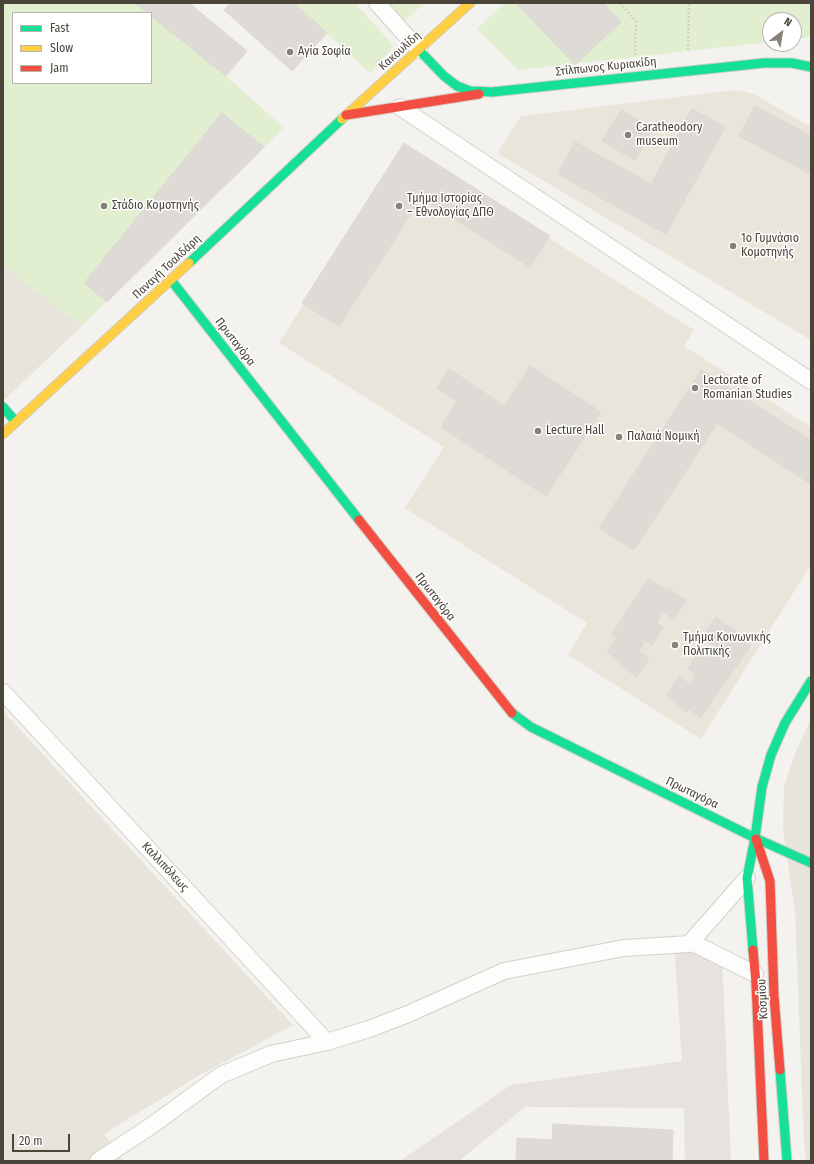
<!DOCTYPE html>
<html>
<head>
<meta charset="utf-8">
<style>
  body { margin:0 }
  #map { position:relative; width:814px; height:1164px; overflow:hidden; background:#f4f2ee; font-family:"Fira Sans Condensed",sans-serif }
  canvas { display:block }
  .frame { position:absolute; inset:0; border:4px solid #4b4439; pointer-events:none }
  .legend { position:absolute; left:12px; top:12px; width:140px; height:72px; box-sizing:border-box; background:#fff; border:1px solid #b7b4b0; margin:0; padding:5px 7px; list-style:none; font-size:12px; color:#4b4439 }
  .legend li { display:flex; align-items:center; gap:8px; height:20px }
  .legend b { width:20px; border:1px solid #b7b4b0 }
  .north { position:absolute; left:762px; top:12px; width:40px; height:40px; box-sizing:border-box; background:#fff; border:1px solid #b7b4b0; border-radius:50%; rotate:31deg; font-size:11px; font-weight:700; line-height:16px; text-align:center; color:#4b4439 }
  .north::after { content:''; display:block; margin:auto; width:14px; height:18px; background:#868178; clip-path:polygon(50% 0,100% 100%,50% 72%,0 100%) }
  .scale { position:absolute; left:12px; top:1134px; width:58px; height:18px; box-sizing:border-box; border:2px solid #4b4439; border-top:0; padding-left:5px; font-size:12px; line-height:14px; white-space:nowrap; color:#4b4439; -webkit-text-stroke:3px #fff; paint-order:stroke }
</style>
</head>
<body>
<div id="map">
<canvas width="814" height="1164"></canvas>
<div class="frame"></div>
<ul class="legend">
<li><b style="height:5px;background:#16e098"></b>Fast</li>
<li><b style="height:5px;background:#ffcf43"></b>Slow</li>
<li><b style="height:5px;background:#f24e42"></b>Jam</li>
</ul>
<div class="north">N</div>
<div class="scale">20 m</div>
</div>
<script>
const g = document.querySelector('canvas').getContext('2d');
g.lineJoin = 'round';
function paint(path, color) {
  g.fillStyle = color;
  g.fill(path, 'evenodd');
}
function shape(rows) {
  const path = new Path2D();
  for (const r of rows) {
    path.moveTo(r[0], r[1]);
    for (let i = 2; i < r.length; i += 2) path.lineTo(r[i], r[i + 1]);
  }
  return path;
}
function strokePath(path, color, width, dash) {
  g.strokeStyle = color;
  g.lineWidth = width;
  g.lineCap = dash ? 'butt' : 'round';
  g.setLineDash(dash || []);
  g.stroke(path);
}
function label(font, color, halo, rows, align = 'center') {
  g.font = font + ' "Fira Sans Condensed",sans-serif';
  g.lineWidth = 3;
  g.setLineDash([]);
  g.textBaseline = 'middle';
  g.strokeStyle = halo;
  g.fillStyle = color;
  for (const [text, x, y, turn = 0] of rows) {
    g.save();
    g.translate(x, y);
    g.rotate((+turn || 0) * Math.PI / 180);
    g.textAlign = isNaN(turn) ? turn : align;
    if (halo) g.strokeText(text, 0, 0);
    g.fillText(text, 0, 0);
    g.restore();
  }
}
paint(shape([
  [3,265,82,326,3,401],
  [3,711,293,1025,198,1076,104,1134,123,1161,3,1161],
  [811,718,811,1161,806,1161,804,1141,795,912,783,829,784,787,794,756]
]), '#e7e4dc');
paint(shape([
  [736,90,754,94,811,127,811,340,497,153,521,116],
  [403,146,694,330,684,346,811,427,811,565,701,739,568,655,587,623,405,508,444,447,279,343]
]), '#eae5da');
paint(shape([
  [3,3,189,3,247,51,226,76,284,128,82,326,3,265],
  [13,13,151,13,151,83,13,83],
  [293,3,355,3,394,46,370,73],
  [387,3,424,3,404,22],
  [504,3,811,3,811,37,794,39,794,20,770,20,770,42,518,70,477,29]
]), '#e1eecf');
paint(shape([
  [674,945,722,957,731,1161,685,1161,684,1108,525,1107,459,1161,400,1161,511,1085,682,1061]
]), '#e6e3df');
const building = shape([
  [135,3,189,3,247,51,226,76,151,16,151,13,148,13,135,3],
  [231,3,294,3,327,33,292,71,224,10,231,3],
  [516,3,603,3,621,22,575,65,516,3],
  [755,106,811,136,811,174,739,136,755,106],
  [692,109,725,127,666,234,558,174,575,142,651,184,692,109],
  [621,110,653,129,635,160,602,141,621,110],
  [222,113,264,147,107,302,84,283,222,113],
  [404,143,550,236,530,267,421,198,339,326,302,303,404,143],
  [530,366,601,412,546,496,476,450,530,366],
  [449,369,504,406,476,450,441,427,457,402,437,388,449,369],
  [701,370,811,440,811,484,717,423,634,550,599,528,701,370],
  [648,579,666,590,667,588,686,600,674,619,663,612,657,622,663,627,652,645,645,640,639,651,649,658,637,677,620,665,622,662,607,652,617,638,612,634,648,579],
  [716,617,738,633,736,636,751,645,701,717,689,709,687,712,667,695,679,676,690,685,696,674,688,668,700,650,709,656,715,647,702,637,716,617],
  [553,1124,673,1130,672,1161,516,1161,517,1138,552,1140,553,1124]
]);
paint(building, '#dedbd6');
strokePath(building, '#dcd9d4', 1);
const street = shape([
  [377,3,419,50],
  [400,107,811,381],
  [3,692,327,1042],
  [691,942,755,974],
  [98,1161,151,1126,221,1075,271,1054,327,1042,369,1029,408,1014,504,971,624,948,689,944,747,878]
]);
const fast = shape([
  [419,50,444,76,457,86,470,91,492,92,764,63,792,63,811,67],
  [189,263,342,119],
  [171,280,359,520],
  [3,407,16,422],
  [512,713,531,727,755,838,811,863],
  [753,950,747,878,755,838,762,787,771,755,785,723,811,681],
  [780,1070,787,1161]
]);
const slow = shape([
  [342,119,470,3],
  [3,434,189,263]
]);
const jam = shape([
  [346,115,479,94],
  [359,520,512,713],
  [756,839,770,881,774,996,780,1070],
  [753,950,756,984,764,1161]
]);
strokePath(street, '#d2d0cb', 18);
strokePath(fast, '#d3cfc5', 11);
strokePath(slow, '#d3cfc5', 11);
strokePath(jam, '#d3cfc5', 11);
strokePath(shape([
  [620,3,636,21,635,56],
  [688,50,689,3]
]), '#d3d2cc', 2.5, [2, 2]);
strokePath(street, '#fdfdfc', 16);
strokePath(fast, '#16e098', 9);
strokePath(slow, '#ffcf43', 9);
strokePath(jam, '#f24e42', 9);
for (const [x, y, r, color] of [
  [290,52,4,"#868178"],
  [628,135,4,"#868178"],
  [104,206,4,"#868178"],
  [399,206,4,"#868178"],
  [733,246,4,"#868178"],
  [695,388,4,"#868178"],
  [538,431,4,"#868178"],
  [619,437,4,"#868178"],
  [675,645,4,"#868178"]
]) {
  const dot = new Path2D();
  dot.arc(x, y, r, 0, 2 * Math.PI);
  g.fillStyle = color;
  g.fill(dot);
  strokePath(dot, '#fff', 1.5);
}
label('12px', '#4b4439', '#fff', [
  ["Κακουλίδη",400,51,-42],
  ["Στίλπωνος Κυριακίδη",606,67,-6],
  ["Παναγή Τσαλδάρη",167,267,-43],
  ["Πρωταγόρα",235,342,52],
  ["Πρωταγόρα",435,597,52],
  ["Πρωταγόρα",692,793,26],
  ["Καλλιπόλεως",165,867,47],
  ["Κοσμίου",763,999,-93]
]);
label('12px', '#4b4439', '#fff', [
  ["Αγία Σοφία",298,52],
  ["Caratheodory",636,128],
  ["museum",636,142],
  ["Τμήμα Ιστορίας",407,199],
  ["– Εθνολογίας ΔΠΘ",407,213],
  ["Στάδιο Κομοτηνής",112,206],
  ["1ο Γυμνάσιο",741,239],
  ["Κομοτηνής",741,253],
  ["Lectorate of",703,381],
  ["Romanian Studies",703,395],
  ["Lecture Hall",546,431],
  ["Παλαιά Νομική",627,437],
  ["Τμήμα Κοινωνικής",683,638],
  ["Πολιτικής",683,652]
], 'left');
</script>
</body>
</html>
